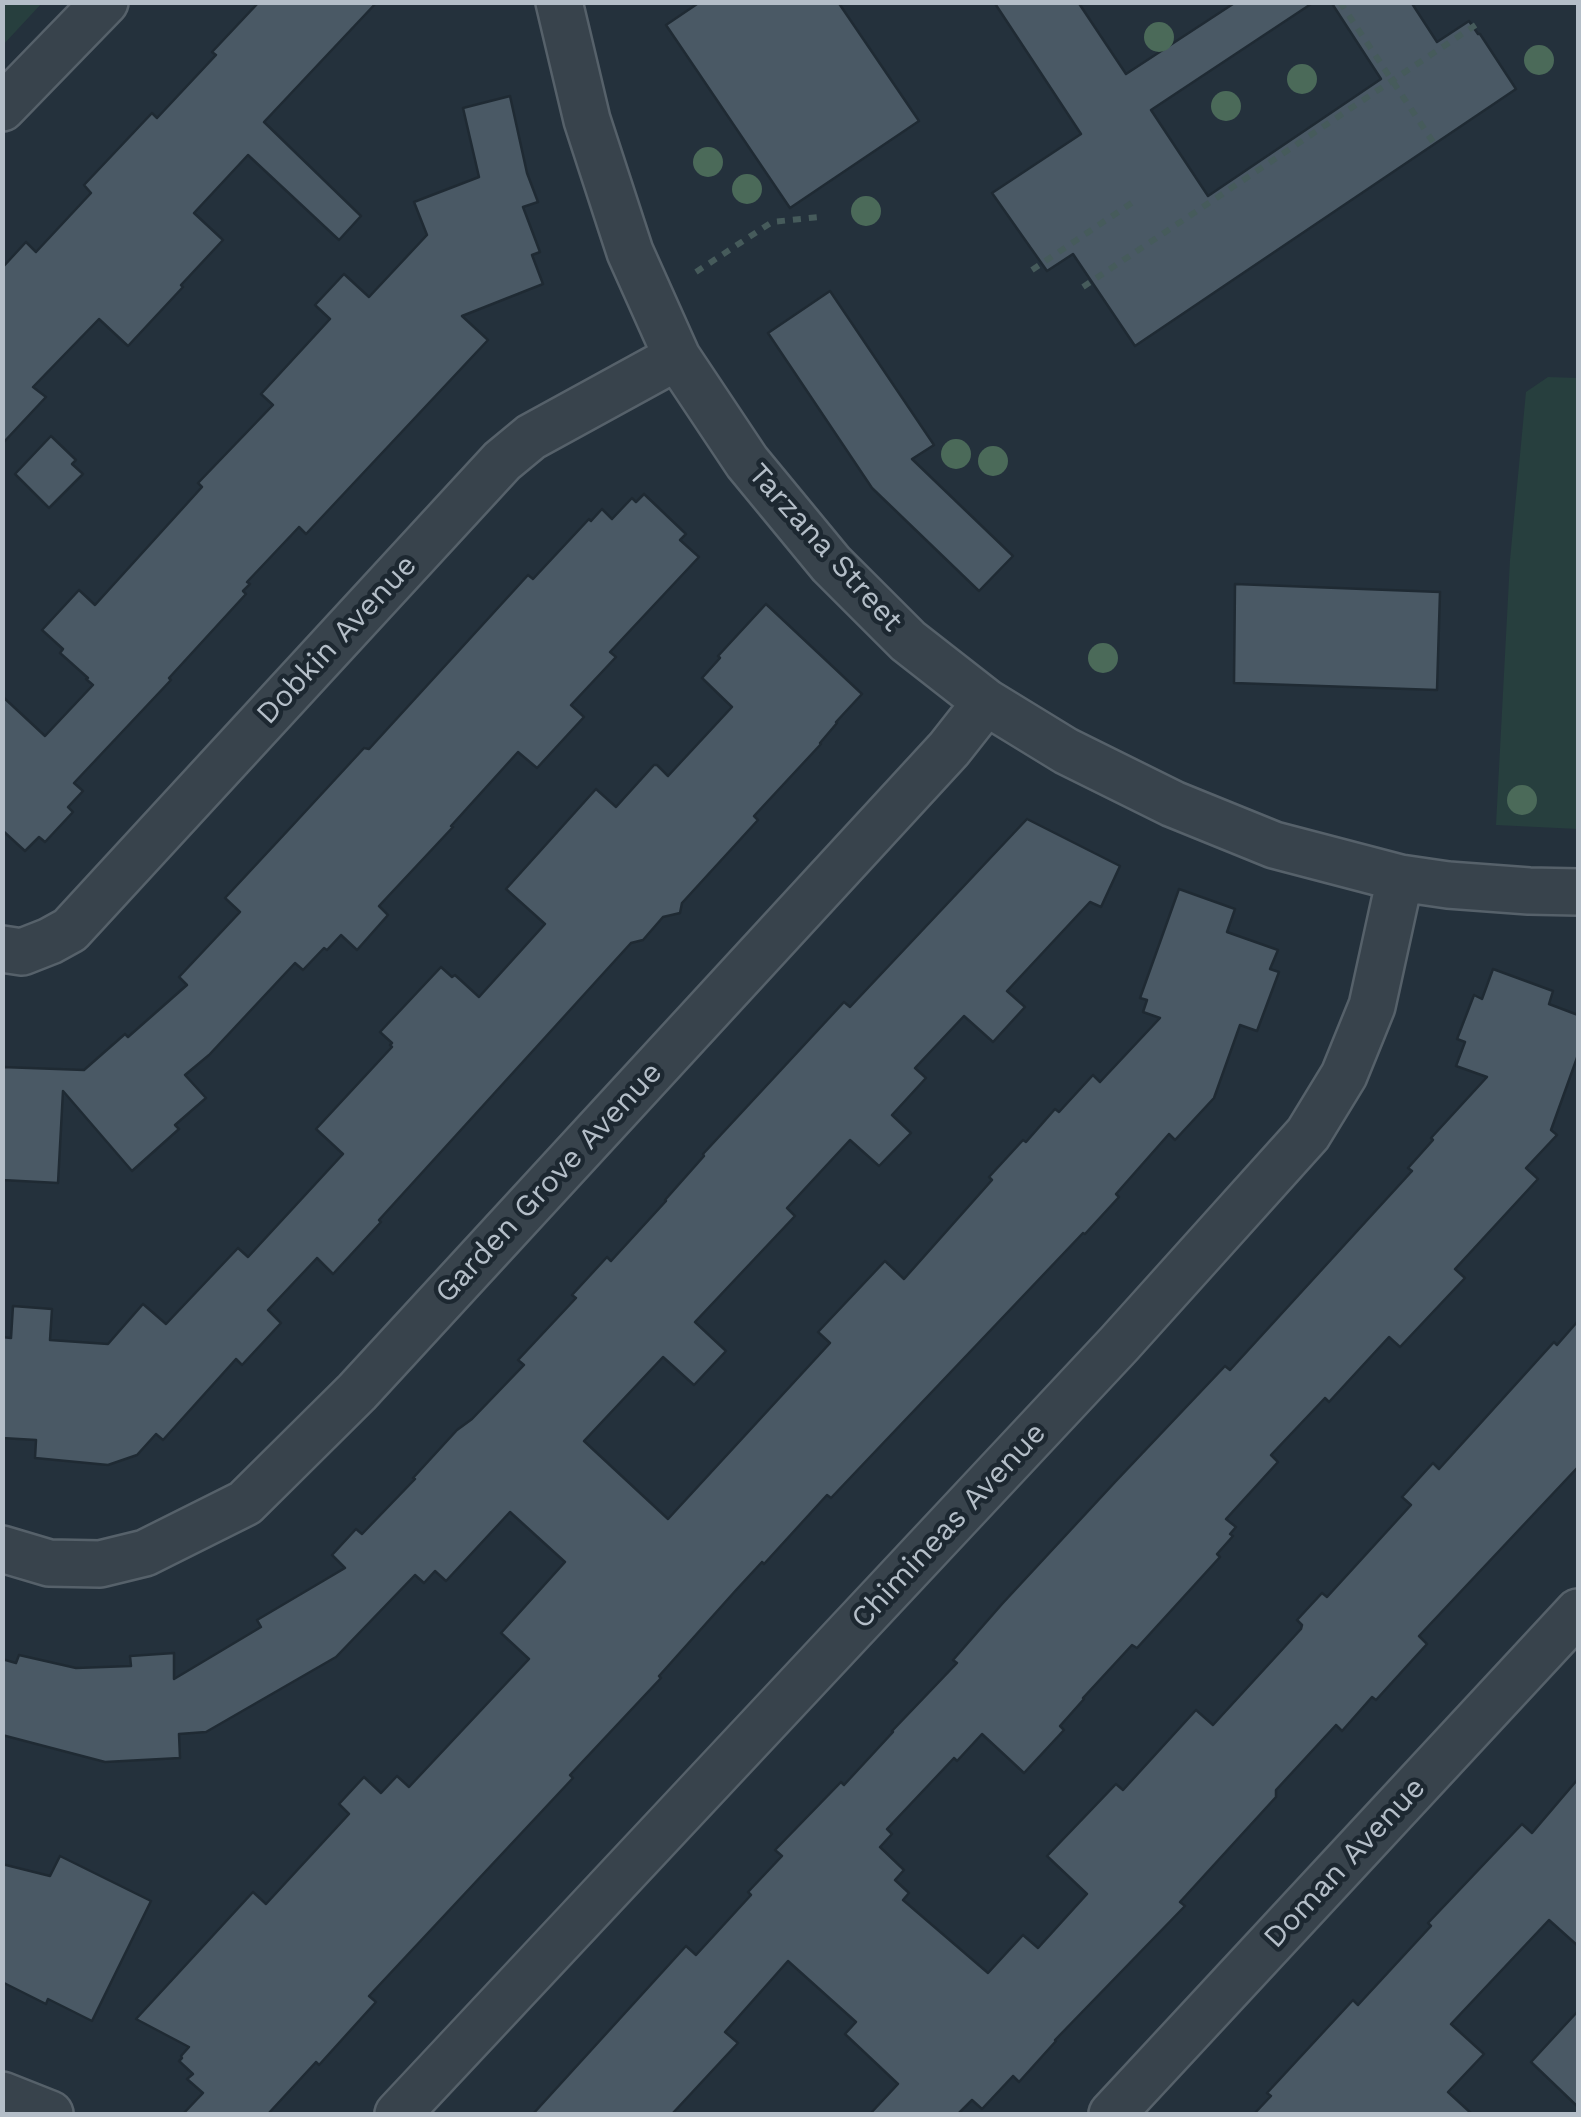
<!DOCTYPE html>
<html>
<head>
<meta charset="utf-8">
<style>
  body { margin:0 }
  #map { position:relative; width:1581px; height:2117px; overflow:hidden; background:#24313c; font-family:"Work Sans",sans-serif }
  canvas { display:block }
  .frame { position:absolute; inset:0; border:5px solid #b4bec8; pointer-events:none }
</style>
</head>
<body>
<div id="map">
<canvas width="1581" height="2117"></canvas>
<div class="frame"></div>
</div>
<script>
const g = document.querySelector('canvas').getContext('2d');
g.lineJoin = 'round';
function paint(path, color) {
  g.fillStyle = color;
  g.fill(path, 'evenodd');
}
function shape(rows) {
  const path = new Path2D();
  for (const r of rows) {
    path.moveTo(r[0], r[1]);
    for (let i = 2; i < r.length; i += 2) path.lineTo(r[i], r[i + 1]);
  }
  return path;
}
function strokePath(path, color, width, dash) {
  g.strokeStyle = color;
  g.lineWidth = width;
  g.lineCap = dash ? 'butt' : 'round';
  g.setLineDash(dash || []);
  g.stroke(path);
}
function label(font, color, halo, rows, align = 'center') {
  g.font = font + ' "Work Sans",sans-serif';
  g.lineWidth = 9;
  g.setLineDash([]);
  g.textBaseline = 'middle';
  g.strokeStyle = halo;
  g.fillStyle = color;
  for (const [text, x, y, turn = 0] of rows) {
    g.save();
    g.translate(x, y);
    g.rotate((+turn || 0) * Math.PI / 180);
    g.textAlign = isNaN(turn) ? turn : align;
    if (halo) g.strokeText(text, 0, 0);
    g.fillText(text, 0, 0);
    g.restore();
  }
}
paint(shape([
  [3,2,42,3,3,45,2,3],
  [1548,377,1578,378,1578,829,1496,825,1510,560,1526,392]
]), '#273f3e');
const building = shape([
  [259,2,377,2,264,122,361,216,339,240,248,155,194,213,223,240,181,285,183,287,128,346,99,319,33,387,46,397,2,444,2,268,26,242,36,252,91,193,84,185,152,113,157,118,216,55,212,52,259,2],
  [700,2,838,2,919,121,790,208,666,25,700,2],
  [994,2,1078,2,1126,74,1236,2,1314,2,1151,110,1208,196,1381,79,1331,2,1411,2,1437,42,1469,21,1478,34,1480,34,1516,89,1135,346,1073,254,1047,271,992,193,1081,134,994,2],
  [510,96,527,173,538,202,523,207,540,252,532,255,543,284,462,316,488,340,306,534,299,527,247,582,250,584,243,591,246,594,169,678,171,680,74,783,83,791,68,807,73,812,45,842,39,837,25,851,2,830,2,696,45,736,93,685,86,679,88,678,60,653,63,649,42,630,79,590,95,605,202,487,198,483,273,405,261,394,330,319,315,305,344,274,369,297,427,235,414,202,479,177,463,108,510,96],
  [830,291,934,445,912,459,1013,556,979,591,872,488,768,333,830,291],
  [51,436,76,460,72,464,83,474,49,508,15,474,51,436],
  [644,494,686,534,680,540,699,557,610,652,616,657,571,705,584,717,537,768,518,752,451,826,453,827,379,906,388,915,357,950,341,935,327,950,324,948,303,970,295,963,209,1055,185,1075,206,1098,175,1125,179,1129,132,1171,63,1091,58,1183,2,1180,2,1067,84,1070,125,1034,128,1037,187,985,179,977,240,912,225,898,292,826,364,748,369,749,528,575,533,579,589,519,591,521,602,509,612,519,632,498,636,502,644,494],
  [1235,584,1440,592,1437,690,1234,683,1235,584],
  [766,604,862,694,836,722,837,723,820,743,821,744,754,816,758,820,682,903,680,913,663,917,643,940,631,943,379,1220,381,1222,333,1274,317,1258,268,1310,281,1323,242,1365,236,1359,163,1440,156,1434,137,1455,108,1465,35,1458,36,1440,2,1438,2,1337,11,1338,13,1306,52,1309,50,1340,108,1344,143,1304,166,1324,238,1248,248,1257,343,1154,316,1129,392,1047,390,1045,392,1043,380,1032,441,967,452,977,455,975,479,997,545,924,506,889,596,789,616,807,654,765,657,765,668,776,732,707,702,678,720,658,718,656,766,604],
  [1027,819,1120,866,1101,907,1090,902,1007,991,1025,1007,993,1042,964,1016,915,1068,926,1078,892,1115,911,1133,879,1166,850,1140,787,1208,795,1216,695,1322,726,1351,694,1385,663,1357,584,1441,668,1519,830,1343,818,1332,885,1261,904,1279,992,1180,989,1177,1023,1140,1026,1142,1055,1109,1059,1112,1093,1075,1100,1082,1160,1018,1143,1012,1147,1000,1140,998,1179,889,1235,909,1227,932,1278,950,1270,969,1279,972,1257,1031,1240,1025,1214,1098,1175,1140,1169,1134,1116,1194,1119,1197,1085,1234,1083,1233,831,1498,827,1495,764,1564,762,1562,737,1589,659,1676,661,1678,570,1775,573,1778,369,1996,376,2002,319,2065,316,2062,268,2114,183,2114,203,2093,187,2079,193,2074,179,2061,182,2058,181,2056,189,2047,136,2019,253,1892,266,1904,349,1814,339,1804,364,1777,381,1793,397,1776,409,1787,529,1659,501,1633,565,1562,510,1512,446,1581,435,1571,424,1583,415,1575,336,1657,206,1732,179,1734,180,1758,105,1762,2,1735,2,1659,16,1663,19,1655,76,1668,131,1666,130,1656,174,1653,174,1679,261,1627,257,1620,345,1568,332,1555,356,1529,362,1534,415,1479,413,1478,457,1430,472,1419,524,1365,518,1360,576,1298,572,1295,607,1257,611,1261,666,1201,665,1200,704,1156,703,1154,844,1002,850,1007,1027,819],
  [1493,969,1553,991,1549,1004,1578,1015,1578,1055,1551,1130,1557,1135,1526,1168,1538,1179,1455,1269,1465,1278,1400,1347,1389,1337,1329,1402,1325,1398,1271,1455,1278,1462,1226,1519,1236,1527,1230,1534,1233,1536,1217,1554,1220,1557,1137,1648,1132,1645,1083,1698,1084,1699,1060,1726,1064,1730,1024,1773,982,1734,957,1761,954,1758,887,1829,892,1834,880,1847,904,1870,895,1880,909,1893,903,1900,988,1973,1023,1935,1038,1948,1087,1894,1047,1856,1116,1784,1123,1790,1196,1710,1213,1725,1301,1629,1302,1625,1297,1620,1322,1593,1327,1597,1411,1505,1402,1497,1433,1463,1439,1469,1554,1342,1557,1345,1578,1321,1578,1467,1419,1636,1427,1644,1376,1700,1372,1697,1342,1731,1336,1725,1276,1790,1276,1797,1180,1902,1185,1906,1055,2040,1056,2041,1019,2082,1013,2076,982,2109,972,2100,958,2114,870,2114,898,2084,845,2034,856,2022,788,1961,725,2032,738,2043,672,2114,533,2114,686,1946,696,1955,751,1895,748,1892,782,1856,775,1850,841,1782,844,1785,893,1732,892,1731,957,1663,953,1660,1002,1604,1116,1481,1225,1366,1230,1370,1412,1171,1408,1168,1433,1140,1431,1138,1487,1077,1456,1066,1465,1042,1457,1039,1474,995,1482,999,1493,969],
  [1578,1779,1578,1946,1549,1920,1451,2024,1484,2054,1448,2092,1472,2114,1254,2114,1271,2096,1267,2093,1353,2000,1358,2005,1431,1926,1428,1923,1522,1824,1532,1833,1578,1779],
  [60,1856,151,1901,92,2021,48,1999,46,2004,2,1982,2,1864,50,1876,60,1856],
  [1578,2011,1578,2107,1531,2062,1578,2011]
]);
paint(building, '#4a5965');
strokePath(building, '#1f2a33', 2.5);
const minor = shape([
  [559,2,587,120,630,252,677,357,747,462,831,564,908,641,986,702,1066,751,1173,804,1274,845,1400,878,1448,885,1529,891,1578,892],
  [2,108,105,2],
  [2,949,22,952,50,941,70,930,502,461,531,437,677,357],
  [2,1549,49,1563,100,1564,145,1553,245,1503,357,1392,949,749,986,702],
  [2,2095,50,2114],
  [398,2114,1119,1344,1308,1134,1344,1075,1372,1006,1400,878],
  [1112,2114,1578,1612]
]);
strokePath(minor, '#56616a', 50);
strokePath(shape([
  [1340,2,1437,148],
  [1005,3,1005,2],
  [1032,270,1136,200],
  [696,272,772,222,819,217],
  [1083,287,1480,22]
]), '#465b5b', 6, [8, 8]);
strokePath(minor, '#38434c', 45);
g.fillStyle = '#4b6a59';
for (const [x, y] of [
  [1159,37],
  [1539,60],
  [1302,79],
  [1226,106],
  [708,162],
  [747,189],
  [866,211],
  [956,454],
  [993,461],
  [1103,658],
  [1522,800]
]) {
  g.beginPath();
  g.arc(x, y, 15, 0, 2 * Math.PI);
  g.fill();
}
label('30px', '#b4bec8', '#1d2831', [
  ["Tarzana Street",825,548,48],
  ["Dobkin Avenue",337,640,-47],
  ["Garden Grove Avenue",549,1183,-47],
  ["Chimineas Avenue",949,1526,-47],
  ["Doman Avenue",1345,1863,-47]
]);
</script>
</body>
</html>
